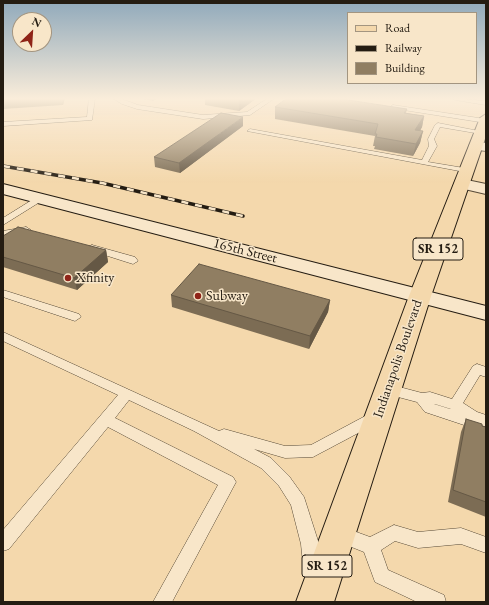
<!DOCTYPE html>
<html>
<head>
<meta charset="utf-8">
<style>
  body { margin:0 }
  #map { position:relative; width:489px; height:605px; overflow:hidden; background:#f4d8ac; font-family:"EB Garamond",serif }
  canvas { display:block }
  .frame { position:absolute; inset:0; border:4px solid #241c12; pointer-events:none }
  .legend { position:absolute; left:347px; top:12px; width:130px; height:72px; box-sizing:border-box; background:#f8e6c9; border:1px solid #a39580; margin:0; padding:5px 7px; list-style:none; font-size:12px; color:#241c12 }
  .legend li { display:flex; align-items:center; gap:8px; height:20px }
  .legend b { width:20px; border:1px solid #a39580 }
  .north { position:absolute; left:12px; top:12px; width:40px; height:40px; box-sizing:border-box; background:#f8e6c9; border:1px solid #a39580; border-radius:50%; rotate:25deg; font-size:11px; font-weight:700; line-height:16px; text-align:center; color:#241c12 }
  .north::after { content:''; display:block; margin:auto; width:14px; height:18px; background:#8f2418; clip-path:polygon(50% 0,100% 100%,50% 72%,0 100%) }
</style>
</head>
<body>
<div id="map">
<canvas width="489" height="605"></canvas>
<div class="frame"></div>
<ul class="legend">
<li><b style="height:5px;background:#f4d8ac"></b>Road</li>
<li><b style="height:5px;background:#241c12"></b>Railway</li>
<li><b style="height:11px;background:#907e62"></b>Building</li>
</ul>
<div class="north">N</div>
</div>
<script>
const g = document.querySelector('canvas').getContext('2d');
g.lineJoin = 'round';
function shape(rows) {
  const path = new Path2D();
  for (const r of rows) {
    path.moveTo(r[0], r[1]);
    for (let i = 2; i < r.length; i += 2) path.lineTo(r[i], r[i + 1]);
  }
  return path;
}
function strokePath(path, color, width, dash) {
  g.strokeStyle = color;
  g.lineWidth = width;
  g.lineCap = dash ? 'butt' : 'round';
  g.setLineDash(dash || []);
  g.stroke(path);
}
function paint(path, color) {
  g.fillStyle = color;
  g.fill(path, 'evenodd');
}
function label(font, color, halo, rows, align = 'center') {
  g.font = font + ' "EB Garamond",serif';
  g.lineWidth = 3;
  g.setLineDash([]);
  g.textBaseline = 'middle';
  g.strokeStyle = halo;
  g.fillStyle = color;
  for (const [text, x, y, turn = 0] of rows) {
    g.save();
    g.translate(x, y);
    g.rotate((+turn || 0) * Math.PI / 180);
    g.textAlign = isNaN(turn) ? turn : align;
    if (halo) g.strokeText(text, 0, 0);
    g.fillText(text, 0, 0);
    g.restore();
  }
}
const lane = shape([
  [89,98,95,98,92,120,3,126,3,122,87,117,89,98],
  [112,98,119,98,138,105,203,115,247,112,268,98,275,98,250,115,203,119,137,109,122,104,112,98],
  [452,98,486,101,486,105,455,100,452,98],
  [393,105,485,119,486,123,391,108,391,106,393,105],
  [438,123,484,132,481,134,440,127,434,139,437,146,428,162,470,169,470,173,247,131,250,129,422,160,429,146,428,139,435,125,438,123],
  [40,195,43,196,43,200,3,225,3,218,40,195],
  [26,227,31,230,29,232,3,237,3,231,26,227],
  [92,245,135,257,138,261,133,264,89,250,87,248,89,246,92,245],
  [3,290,79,314,81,317,75,321,3,297,3,290],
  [3,332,219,431,224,429,285,446,311,445,369,414,374,412,379,414,381,418,379,422,313,457,285,458,254,449,271,458,289,476,304,497,319,544,322,574,319,580,313,583,307,580,304,574,301,544,291,505,279,486,261,468,194,431,129,400,115,418,233,477,236,482,172,602,153,602,218,485,108,427,9,549,3,551,3,530,118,395,3,341,3,332],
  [477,364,486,367,486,377,480,375,463,403,477,412,486,415,486,427,472,422,464,425,425,412,417,402,383,393,381,389,383,385,388,384,422,393,430,392,452,399,473,366,477,364],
  [434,404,450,409,451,409,435,404,434,404],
  [394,525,418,532,461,528,486,537,486,553,461,544,418,548,395,541,381,550,388,570,444,595,446,602,417,602,375,582,364,552,334,540,332,534,334,528,340,526,370,537,394,525]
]);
const street = shape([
  [476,142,486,143,486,151,471,149,469,146,471,143,476,142],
  [462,179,486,184,486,194,456,187,454,184,456,181,462,179]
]);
const secondary = shape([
  [3,184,486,306,486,320,3,194,3,184]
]);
const primary = shape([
  [486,114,486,136,431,296,334,602,296,602,409,296,480,118,486,114]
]);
strokePath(lane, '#584b38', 1);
strokePath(street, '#584b38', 2);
strokePath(secondary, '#241c12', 2);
strokePath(primary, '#241c12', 2);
paint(lane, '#f8e6c9');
paint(street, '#f8e6c9');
paint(secondary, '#f8e6c9');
paint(primary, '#f4d8ac');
const rail = shape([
  [3,166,102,183,243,216]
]);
strokePath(rail, '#241c12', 3.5);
strokePath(rail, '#f8e6c9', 2.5, [7]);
paint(shape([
  [3,98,65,98,63,105,3,109],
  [138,98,157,98,153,101],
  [205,98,257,98,239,111,205,105],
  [275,107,407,109,406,113,424,116,422,127,420,131,423,131,420,143,413,156,374,149,375,146,373,146,375,136,275,119],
  [243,126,180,173,155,167,154,157],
  [3,236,106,250,108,262,77,290,3,267],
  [171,295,330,300,328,312,309,349,172,307],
  [466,419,486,427,486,517,448,502,461,432]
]), '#7c6c54');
paint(shape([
  [62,98,65,98,63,105],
  [152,98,157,98,153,101],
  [242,98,257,98,239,111,239,100],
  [424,116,422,127,413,142,415,130],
  [243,117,243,126,180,173,179,163],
  [423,131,420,143,413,156,416,144],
  [106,250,108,262,77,290,74,278],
  [330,300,328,312,309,349,310,336]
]), '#655845');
const building = shape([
  [226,98,242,98,239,100,226,98],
  [287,98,335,98,407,109,404,113,424,116,415,130,423,131,416,144,376,137,377,134,375,134,378,124,275,107,287,98],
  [221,113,243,117,179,163,154,157,221,113],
  [18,227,106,250,74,278,3,257,3,236,18,227],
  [199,264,330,300,310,336,171,295,199,264],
  [466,419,482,424,482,426,486,427,486,502,453,490,466,419]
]);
paint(building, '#907e62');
strokePath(building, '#655845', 1);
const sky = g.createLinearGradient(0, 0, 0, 183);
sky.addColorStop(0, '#90a9bb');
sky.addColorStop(0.54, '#faedda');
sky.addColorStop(1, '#faedda00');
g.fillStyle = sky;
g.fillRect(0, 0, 489, 183);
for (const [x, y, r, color] of [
  [68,278,4,"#8f2418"],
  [198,296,4,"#8f2418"]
]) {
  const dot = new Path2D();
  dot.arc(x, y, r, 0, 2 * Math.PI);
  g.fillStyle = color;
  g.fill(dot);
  strokePath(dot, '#f8e6c9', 1.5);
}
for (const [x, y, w] of [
  [438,249,50],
  [327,566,50]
]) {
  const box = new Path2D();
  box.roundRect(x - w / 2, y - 11, w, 22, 3);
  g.fillStyle = '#f8e6c9';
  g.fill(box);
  strokePath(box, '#241c12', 1);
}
label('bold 13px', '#241c12', null, [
  ["SR 152",438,249],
  ["SR 152",327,566]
]);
label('14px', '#241c12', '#f8e6c9', [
  ["165th Street",245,251,14],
  ["Indianapolis Boulevard",398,359,-71]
]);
label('14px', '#241c12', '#f8e6c9', [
  ["Xfinity",76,278],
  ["Subway",206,296]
], 'left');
</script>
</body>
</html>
